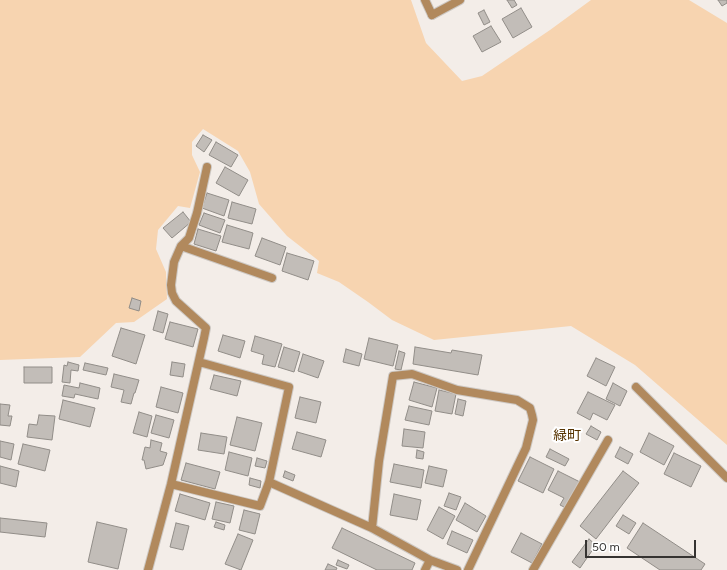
<!DOCTYPE html>
<html>
<head>
<meta charset="utf-8">
<style>
  body { margin:0 }
  #map { position:relative; width:727px; height:570px; overflow:hidden; background:#f3ede8; font-family:Figtree,sans-serif }
  canvas { display:block }
  .scale { position:absolute; left:585px; top:540px; width:111px; height:18px; box-sizing:border-box; border:2px solid #353331; border-top:0; padding-left:5px; font-size:12px; line-height:14px; white-space:nowrap; color:#353331; -webkit-text-stroke:3px #fff; paint-order:stroke }
</style>
</head>
<body>
<div id="map">
<canvas width="727" height="570"></canvas>
<div class="scale">50 m</div>
</div>
<script>
const g = document.querySelector('canvas').getContext('2d');
g.lineJoin = 'round';
function paint(path, color) {
  g.fillStyle = color;
  g.fill(path, 'evenodd');
}
function shape(rows) {
  const path = new Path2D();
  for (const r of rows) {
    path.moveTo(r[0], r[1]);
    for (let i = 2; i < r.length; i += 2) path.lineTo(r[i], r[i + 1]);
  }
  return path;
}
function strokePath(path, color, width, dash) {
  g.strokeStyle = color;
  g.lineWidth = width;
  g.lineCap = dash ? 'butt' : 'round';
  g.setLineDash(dash || []);
  g.stroke(path);
}
function label(font, color, halo, rows, align = 'center') {
  g.font = font + ' Figtree,"Noto Sans JP",sans-serif';
  g.lineWidth = 4;
  g.setLineDash([]);
  g.textBaseline = 'middle';
  g.strokeStyle = halo;
  g.fillStyle = color;
  for (const [text, x, y, turn = 0] of rows) {
    g.save();
    g.translate(x, y);
    g.rotate((+turn || 0) * Math.PI / 180);
    g.textAlign = isNaN(turn) ? turn : align;
    if (halo) g.strokeText(text, 0, 0);
    g.fillText(text, 0, 0);
    g.restore();
  }
}
paint(shape([
  [0,0,411,0,426,43,462,81,482,76,550,30,591,0,689,0,727,23,727,445,635,365,571,326,434,340,392,320,368,302,339,282,317,273,319,261,287,236,259,204,250,172,238,151,203,129,192,142,192,155,200,172,190,208,178,206,158,230,156,249,166,272,167,299,134,322,116,323,80,357,0,360]
]), '#f7d4b0');
const building = shape([
  [507,0,514,0,517,5,512,8,507,0],
  [718,0,727,0,727,3,722,6,718,0],
  [521,8,532,27,513,38,502,19,521,8],
  [484,10,490,22,484,25,478,13,484,10],
  [491,26,501,42,482,52,473,36,491,26],
  [203,135,212,140,204,152,196,146,203,135],
  [216,142,238,155,231,167,209,155,216,142],
  [225,167,248,180,239,196,216,183,225,167],
  [207,193,229,200,224,216,202,208,207,193],
  [232,202,256,209,252,224,228,218,232,202],
  [183,212,191,222,172,238,163,228,183,212],
  [204,213,225,220,220,233,199,225,204,213],
  [227,225,253,233,249,249,222,242,227,225],
  [198,229,221,236,216,251,194,244,198,229],
  [262,238,286,247,280,265,255,256,262,238],
  [287,253,314,261,308,280,282,271,287,253],
  [132,298,141,301,139,311,129,308,132,298],
  [158,311,168,314,163,333,153,330,158,311],
  [170,322,198,329,193,347,165,339,170,322],
  [121,328,145,335,136,364,112,356,121,328],
  [223,335,245,341,240,358,218,351,223,335],
  [255,336,282,344,275,367,262,364,264,355,251,351,255,336],
  [369,338,398,345,393,366,364,359,369,338],
  [284,347,300,352,294,372,278,367,284,347],
  [415,347,451,353,452,350,482,355,478,375,413,364,415,347],
  [346,349,362,354,359,366,343,362,346,349],
  [399,351,405,353,401,370,395,369,399,351],
  [303,354,324,361,318,378,298,371,303,354],
  [596,358,615,367,606,386,587,376,596,358],
  [68,362,79,365,78,371,71,370,70,383,62,382,64,365,67,366,68,362],
  [172,362,185,364,183,377,170,375,172,362],
  [85,363,108,368,106,375,83,370,85,363],
  [24,367,52,367,52,383,24,383,24,367],
  [114,374,139,380,135,393,134,393,131,404,121,402,124,390,111,387,114,374],
  [214,375,241,381,237,396,210,389,214,375],
  [414,382,437,388,432,407,409,400,414,382],
  [80,383,100,388,98,399,75,394,74,398,62,396,64,385,79,388,80,383],
  [613,383,627,391,620,406,606,399,613,383],
  [161,387,183,393,178,413,156,407,161,387],
  [439,390,456,394,452,414,435,411,439,390],
  [588,392,615,405,607,420,593,413,590,420,577,413,588,392],
  [300,397,321,402,316,423,295,418,300,397],
  [458,399,466,401,463,416,455,414,458,399],
  [63,400,95,408,90,427,59,419,63,400],
  [0,404,10,405,8,416,12,416,10,426,0,425,0,404],
  [409,406,432,411,429,425,405,420,409,406],
  [139,412,152,416,147,437,133,433,139,412],
  [39,415,55,416,52,440,27,437,29,424,37,425,39,415],
  [156,415,174,420,169,438,151,433,156,415],
  [237,417,262,423,255,451,230,445,237,417],
  [591,426,601,432,597,440,586,434,591,426],
  [404,429,425,432,423,448,402,446,404,429],
  [297,432,326,440,321,457,292,449,297,432],
  [201,433,227,437,224,454,198,450,201,433],
  [649,433,674,446,664,465,640,452,649,433],
  [151,440,162,443,160,451,167,453,163,465,146,469,144,460,142,460,145,447,150,448,151,440],
  [0,441,14,444,11,460,0,457,0,441],
  [23,444,50,450,45,471,18,464,23,444],
  [620,447,633,454,628,464,615,457,620,447],
  [550,449,569,459,565,466,546,457,550,449],
  [417,450,424,452,423,459,416,458,417,450],
  [229,452,252,458,248,476,225,470,229,452],
  [674,453,701,466,691,487,664,474,674,453],
  [530,457,554,469,543,493,518,481,530,457],
  [257,458,267,461,265,468,255,466,257,458],
  [186,463,220,472,215,489,181,480,186,463],
  [394,464,424,470,421,488,390,482,394,464],
  [0,466,19,471,16,487,0,483,0,466],
  [429,466,447,470,443,487,425,483,429,466],
  [285,471,295,475,293,481,283,477,285,471],
  [558,471,580,482,566,508,560,505,564,498,548,490,558,471],
  [623,471,639,483,596,539,580,526,623,471],
  [250,478,261,481,260,488,249,485,250,478],
  [449,493,461,497,456,510,444,506,449,493],
  [180,494,210,503,205,520,175,511,180,494],
  [394,494,421,500,417,520,390,515,394,494],
  [216,502,234,506,230,523,212,519,216,502],
  [465,503,486,516,477,532,456,520,465,503],
  [439,507,455,516,443,539,427,530,439,507],
  [244,510,260,514,255,534,239,530,244,510],
  [623,515,636,523,629,534,616,526,623,515],
  [0,518,47,523,45,537,0,532,0,518],
  [97,522,127,529,118,569,88,562,97,522],
  [216,522,225,525,224,530,214,527,216,522],
  [176,523,189,526,183,550,170,547,176,523],
  [643,523,705,564,701,570,660,570,627,548,643,523],
  [342,528,415,563,412,570,377,570,332,548,342,528],
  [452,531,473,540,467,553,447,544,452,531],
  [521,533,542,544,532,563,511,552,521,533],
  [238,534,253,540,241,570,225,564,238,534],
  [589,539,596,545,580,568,572,562,589,539],
  [338,560,349,565,347,569,336,565,338,560],
  [328,564,337,568,336,570,325,570,328,564]
]);
paint(building, '#c2bdb8');
strokePath(building, '#918d88', 1);
const lane = shape([
  [425,0,432,15]
]);
const street = shape([
  [432,15,460,0],
  [181,246,272,278],
  [199,362,289,387,269,482],
  [636,387,727,478],
  [171,484,260,506,269,482,372,528,430,560,457,570],
  [372,528,379,461,393,376,412,374,457,390,517,400,530,408,532,415,533,420,526,448,468,570],
  [148,570,171,484,204,338,206,328,176,301,172,293,171,285,174,262,181,246,189,238,197,213,207,167],
  [425,570,430,560],
  [533,570,608,440]
]);
strokePath(lane, '#cdc8c3', 10);
strokePath(street, '#cdc8c3', 10);
strokePath(lane, '#b1895d', 8);
strokePath(street, '#b1895d', 8);
label('14px', '#573300', '#fff', [
  ["緑町",567,436]
]);
</script>
</body>
</html>
